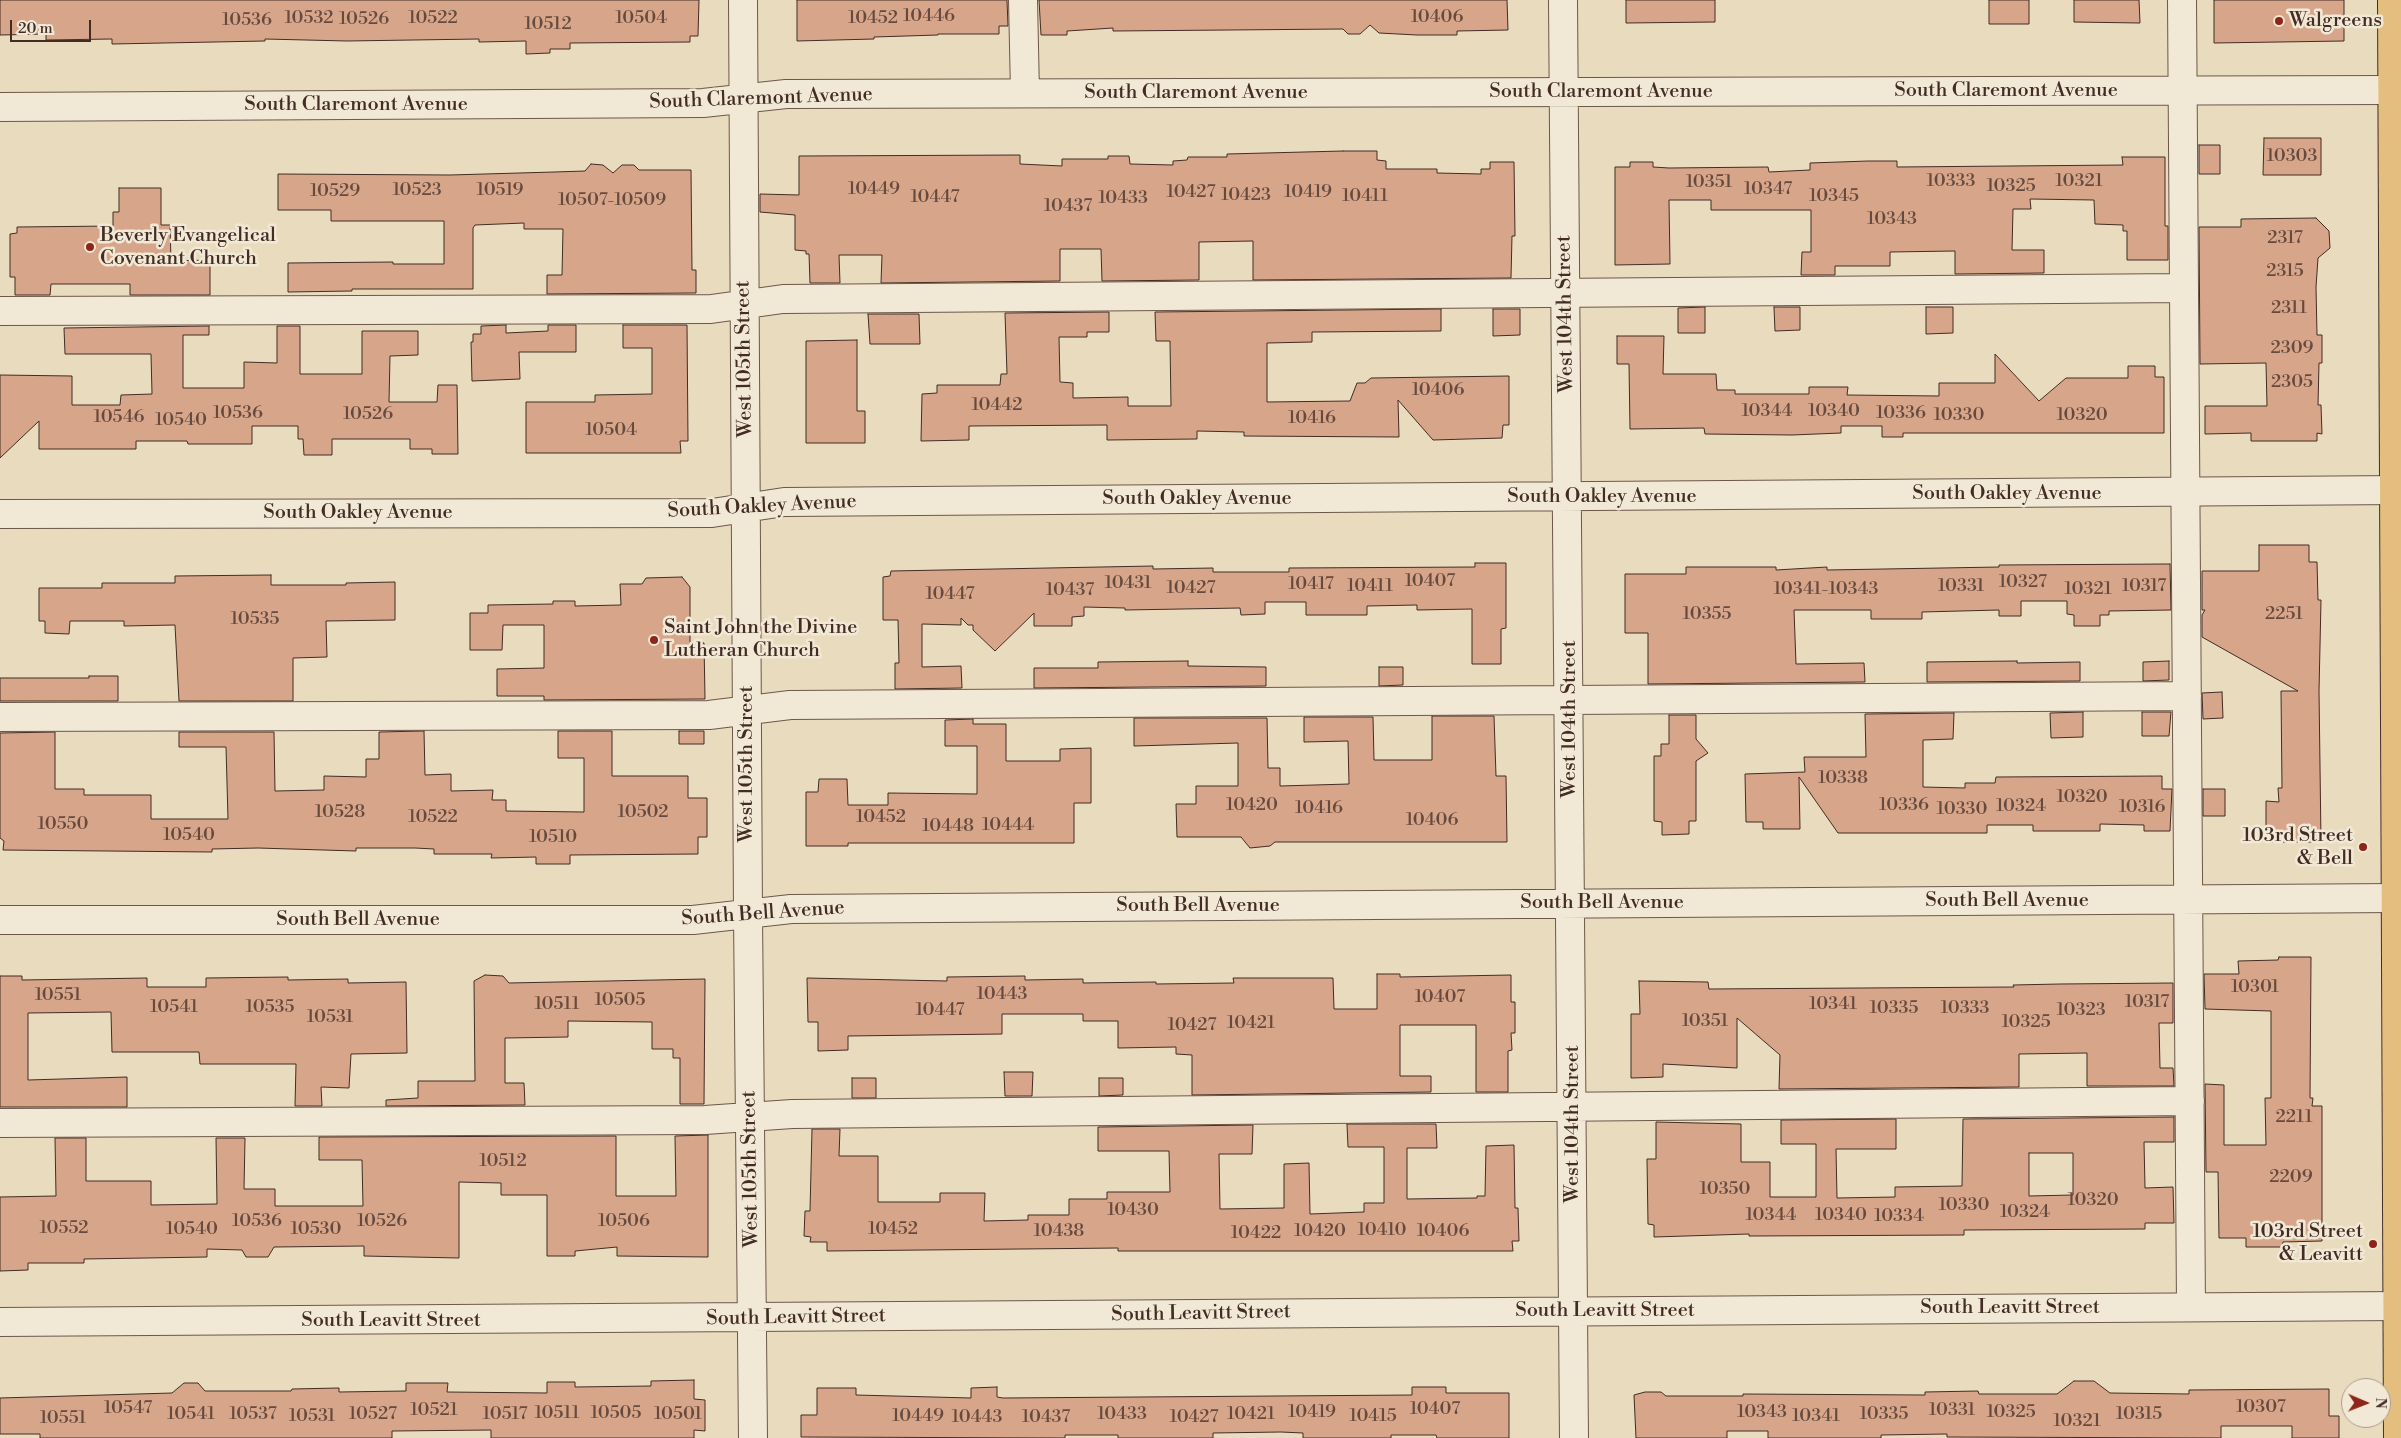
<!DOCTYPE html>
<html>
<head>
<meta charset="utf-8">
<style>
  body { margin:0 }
  #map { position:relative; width:2401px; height:1438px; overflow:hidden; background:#e9dbbe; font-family:"Libre Bodoni",serif }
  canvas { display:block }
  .north { position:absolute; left:2341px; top:1378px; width:50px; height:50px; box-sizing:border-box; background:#f1e8d5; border:1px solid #ab9d8e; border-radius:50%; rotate:91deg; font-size:14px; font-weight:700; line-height:20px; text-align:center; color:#422c24 }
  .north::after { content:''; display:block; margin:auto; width:18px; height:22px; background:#8f2418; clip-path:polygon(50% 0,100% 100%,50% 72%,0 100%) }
  .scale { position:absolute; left:10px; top:20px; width:81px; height:22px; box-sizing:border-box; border:2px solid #422c24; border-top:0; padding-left:6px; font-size:15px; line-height:18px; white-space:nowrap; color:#422c24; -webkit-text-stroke:4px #f1e8d5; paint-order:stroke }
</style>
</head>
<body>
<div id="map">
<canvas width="2401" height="1438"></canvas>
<div class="north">N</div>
<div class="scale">20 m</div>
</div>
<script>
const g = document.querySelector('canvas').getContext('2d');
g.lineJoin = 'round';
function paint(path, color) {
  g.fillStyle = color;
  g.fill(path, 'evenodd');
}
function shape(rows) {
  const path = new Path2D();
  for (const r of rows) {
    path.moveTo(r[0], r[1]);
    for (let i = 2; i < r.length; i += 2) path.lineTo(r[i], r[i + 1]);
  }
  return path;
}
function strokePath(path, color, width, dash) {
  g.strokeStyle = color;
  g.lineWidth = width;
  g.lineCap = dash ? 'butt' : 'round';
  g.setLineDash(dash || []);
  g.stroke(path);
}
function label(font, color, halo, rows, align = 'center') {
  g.font = font + ' "Libre Bodoni",serif';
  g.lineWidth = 5;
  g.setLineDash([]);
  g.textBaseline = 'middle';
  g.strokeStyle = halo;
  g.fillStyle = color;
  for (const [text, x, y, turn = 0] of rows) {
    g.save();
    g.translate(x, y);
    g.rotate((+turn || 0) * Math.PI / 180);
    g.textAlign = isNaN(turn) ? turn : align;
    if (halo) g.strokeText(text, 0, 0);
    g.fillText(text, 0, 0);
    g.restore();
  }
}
const building = shape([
  [0,0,699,0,698,36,690,36,690,42,570,43,570,49,550,49,550,53,526,54,526,41,479,42,479,39,347,41,265,39,265,41,112,44,112,39,46,40,46,34,0,35,0,0],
  [797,0,1007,0,1008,26,999,26,999,34,938,34,938,35,874,37,874,39,797,41,797,0],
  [1039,0,1507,0,1508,30,1457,31,1457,35,1417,35,1379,33,1370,25,1360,34,1348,34,1343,29,1113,31,1113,28,1067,31,1067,35,1041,35,1039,0],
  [1626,0,1715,0,1715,22,1626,23,1626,0],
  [1989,0,2029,0,2029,24,1989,24,1989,0],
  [2074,0,2139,0,2140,23,2074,22,2074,0],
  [2214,0,2344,0,2344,41,2214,43,2214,0],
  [2264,138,2321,138,2321,175,2263,175,2264,138],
  [2199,145,2220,145,2220,174,2199,174,2199,145],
  [1343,151,1377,151,1377,160,1386,161,1386,169,1437,169,1437,173,1481,174,1481,169,1490,169,1490,162,1514,162,1515,236,1512,236,1511,278,1253,280,1253,241,1199,242,1199,280,1102,281,1101,249,1060,249,1060,281,881,283,882,255,839,255,840,283,810,283,809,254,806,254,806,251,795,250,795,215,760,212,760,194,799,195,799,156,1020,155,1020,164,1062,166,1062,159,1108,159,1108,156,1129,156,1130,164,1173,165,1173,161,1187,160,1188,157,1227,157,1227,154,1343,151],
  [2122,157,2165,157,2165,226,2168,226,2168,260,2127,260,2127,231,2123,231,2123,225,2095,224,2094,200,2030,199,2031,209,2013,209,2012,250,2044,250,2044,273,1955,274,1955,251,1890,252,1890,266,1835,266,1835,275,1801,275,1802,252,1811,252,1811,210,1711,210,1711,200,1669,200,1670,264,1615,265,1615,167,1630,167,1630,162,1653,162,1653,167,1669,168,1768,167,1769,172,1810,170,1810,163,1868,161,1897,161,1897,167,2123,165,2122,157],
  [591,164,603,165,613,173,622,165,634,165,639,170,691,170,692,270,696,270,696,293,547,294,547,275,562,275,563,229,524,229,524,223,475,225,473,228,473,289,352,289,352,291,288,292,288,263,393,262,393,264,444,264,444,221,331,221,331,210,278,210,278,174,450,175,554,172,585,171,591,164],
  [119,188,161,188,161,225,170,225,171,261,210,260,210,295,130,295,130,284,51,284,50,295,15,295,15,277,10,277,10,234,17,233,17,227,113,226,113,212,119,212,119,188],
  [2316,218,2329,231,2330,248,2318,258,2316,287,2317,335,2322,335,2322,363,2319,363,2318,405,2321,405,2322,434,2317,433,2317,441,2251,441,2251,433,2205,434,2205,406,2267,406,2266,363,2200,364,2199,227,2241,227,2241,219,2316,218],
  [1705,307,1705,333,1678,333,1678,308,1705,307],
  [1774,307,1800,307,1800,330,1775,331,1774,307],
  [1926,307,1953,307,1953,333,1926,334,1926,307],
  [1441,309,1441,331,1312,332,1312,342,1267,343,1267,402,1350,401,1357,383,1365,383,1371,378,1509,376,1509,425,1503,425,1502,438,1433,440,1398,400,1399,437,1244,436,1244,432,1197,431,1197,439,1107,440,1107,425,969,426,969,440,921,441,922,394,937,393,937,385,1000,385,1001,374,1007,374,1005,313,1109,312,1109,332,1087,332,1087,337,1059,337,1060,382,1073,383,1073,398,1128,397,1128,406,1171,406,1170,341,1156,341,1155,312,1441,309],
  [1493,309,1520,309,1520,335,1493,336,1493,309],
  [868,314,919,314,920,344,870,344,868,314],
  [506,325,506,333,548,331,548,325,576,325,576,352,519,352,520,379,472,381,471,342,473,342,473,334,481,334,481,326,506,325],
  [623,325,687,325,688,441,680,441,681,453,526,453,526,402,595,402,595,395,652,394,652,348,623,348,623,325],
  [209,326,209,335,183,335,183,388,244,388,244,362,277,363,277,326,300,326,300,374,362,374,362,331,418,331,418,355,390,356,389,402,437,402,438,385,457,385,458,454,432,454,432,449,410,449,410,439,332,439,332,455,304,455,303,439,298,439,298,426,252,426,252,444,188,444,187,441,136,441,136,449,39,449,39,421,0,458,0,375,72,376,72,405,120,405,121,395,152,394,151,354,65,354,64,328,209,326],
  [1617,336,1664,336,1663,374,1716,374,1717,390,1735,390,1735,394,1809,394,1809,387,1848,387,1847,395,1939,396,1939,383,1995,383,1995,354,2039,401,2066,378,2128,378,2128,366,2155,366,2155,377,2164,377,2164,433,1903,433,1903,437,1882,437,1882,426,1841,426,1841,433,1792,435,1705,434,1704,428,1630,429,1629,364,1617,364,1617,336],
  [857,340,857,411,865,411,865,443,806,443,806,341,857,340],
  [2259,545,2309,545,2309,562,2317,562,2318,600,2321,600,2319,691,2321,842,2266,842,2266,801,2279,802,2278,788,2282,788,2281,691,2298,691,2202,637,2202,615,2205,610,2202,610,2202,571,2259,571,2259,545],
  [1475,563,1506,563,1506,628,1501,629,1501,664,1472,664,1472,609,1417,610,1417,605,1367,606,1367,615,1306,615,1306,602,1265,602,1265,614,1241,615,1240,608,1125,610,1125,608,1084,607,1084,616,1072,617,1072,626,1034,626,1034,613,995,651,973,630,973,625,968,625,961,618,961,625,922,624,922,667,961,666,962,688,895,689,895,663,899,663,898,620,883,620,883,577,890,576,891,571,1153,566,1153,569,1213,568,1213,572,1289,572,1289,568,1475,567,1475,563],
  [2170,564,2171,610,2109,611,2109,615,2100,615,2100,626,2074,626,2074,615,2067,614,2067,601,2021,601,2021,616,1999,616,1999,610,1922,612,1922,619,1871,619,1871,610,1794,610,1796,664,1864,663,1865,682,1648,684,1648,633,1625,633,1625,574,1686,574,1686,567,1776,567,1776,570,1827,567,1827,570,1999,567,1999,565,2170,564],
  [271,575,271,585,346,585,346,583,395,582,395,620,326,621,327,657,293,658,293,701,179,701,175,625,124,626,124,621,70,621,69,634,45,633,45,621,39,621,39,588,102,588,102,583,175,583,175,576,271,575],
  [682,577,690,587,690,642,704,643,705,699,544,700,544,696,497,696,497,669,544,668,544,625,503,625,502,650,470,650,470,613,488,613,488,605,553,604,553,601,575,601,575,606,621,605,620,584,642,584,646,578,682,577],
  [1188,661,1188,666,1266,667,1266,686,1034,688,1034,668,1098,668,1098,662,1188,661],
  [2017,661,2017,663,2080,662,2080,681,1927,682,1927,662,2017,661],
  [2169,661,2169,680,2143,681,2143,662,2169,661],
  [1379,667,1403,667,1403,685,1379,686,1379,667],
  [89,676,118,676,118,701,0,701,0,678,89,678,89,676],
  [2222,692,2223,718,2203,719,2202,693,2222,692],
  [2083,712,2083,737,2051,738,2050,713,2083,712],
  [2142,712,2171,712,2169,736,2142,736,2142,712],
  [1954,713,1953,739,1923,740,1923,787,1965,788,1965,783,1995,783,1996,777,2162,776,2162,789,2172,789,2170,831,2144,831,2144,825,2100,824,2100,831,2033,831,2033,825,1987,825,1987,833,1838,833,1799,777,1800,829,1763,829,1763,822,1746,822,1745,774,1805,772,1804,757,1866,757,1865,714,1954,713],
  [1669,715,1696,715,1696,739,1708,753,1696,761,1696,821,1689,821,1689,834,1662,835,1662,822,1654,821,1654,756,1661,756,1661,744,1669,744,1669,715],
  [1432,716,1494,716,1496,776,1506,776,1507,842,1275,842,1270,846,1250,848,1241,837,1177,837,1176,804,1196,804,1196,786,1238,786,1238,743,1134,746,1134,718,1267,718,1268,768,1280,768,1280,786,1349,784,1348,741,1304,742,1304,717,1373,717,1374,760,1432,760,1432,716],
  [973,719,973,724,1006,724,1006,761,1060,761,1060,749,1091,748,1091,803,1074,803,1074,843,848,843,848,846,806,846,806,792,818,792,819,779,847,779,848,805,888,805,888,793,977,794,977,746,945,746,945,720,973,719],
  [424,731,425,775,451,774,451,791,493,790,492,800,506,800,506,811,584,812,584,758,558,758,558,731,612,731,612,776,688,776,688,798,707,798,707,837,698,837,698,854,570,855,570,864,536,864,536,857,491,858,492,854,434,854,434,849,415,848,356,848,356,851,258,848,212,849,212,852,3,850,4,841,0,838,0,733,55,732,55,789,84,789,84,795,151,795,151,819,228,819,226,747,179,747,179,732,274,732,275,791,324,790,324,776,366,777,366,759,379,759,379,732,424,731],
  [679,731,704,731,704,744,679,744,679,731],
  [2203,789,2225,789,2225,816,2203,816,2203,789],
  [2279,957,2311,957,2310,1098,2313,1098,2312,1106,2322,1106,2322,1241,2283,1242,2282,1247,2246,1247,2246,1238,2219,1238,2218,1172,2206,1172,2205,1084,2224,1085,2224,1145,2266,1145,2265,1098,2271,1098,2271,1011,2205,1009,2204,974,2239,974,2238,961,2278,960,2279,957],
  [1377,974,1400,974,1400,977,1511,975,1511,1002,1515,1002,1515,1033,1511,1033,1512,1050,1508,1051,1508,1092,1476,1092,1476,1025,1400,1025,1400,1076,1431,1076,1431,1092,1192,1095,1192,1055,1176,1054,1176,1047,1118,1048,1118,1021,1083,1021,1083,1014,1002,1014,1002,1034,848,1036,848,1050,818,1051,818,1022,808,1022,807,978,947,981,947,977,1025,976,1025,980,1083,979,1083,983,1156,982,1156,984,1234,983,1233,978,1333,978,1334,1009,1377,1009,1377,974],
  [485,975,503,976,509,983,705,979,704,1104,680,1104,680,1058,673,1058,673,1049,652,1049,652,1022,568,1021,568,1037,505,1038,505,1083,524,1083,525,1105,386,1106,386,1100,418,1098,418,1081,475,1081,474,981,485,975],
  [0,976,22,976,22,980,147,978,147,987,206,987,206,978,288,977,288,980,348,979,348,983,406,982,407,1053,351,1054,349,1088,321,1087,322,1106,295,1106,296,1064,200,1064,199,1052,112,1052,111,1012,28,1013,28,1080,127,1077,127,1107,0,1107,0,976],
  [1639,981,1708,982,1709,989,2014,987,2013,985,2060,984,2173,983,2173,1023,2159,1023,2160,1068,2173,1068,2174,1086,2087,1086,2087,1053,2019,1054,2019,1087,1779,1089,1780,1055,1737,1018,1737,1068,1663,1064,1663,1077,1631,1078,1631,1014,1640,1014,1639,981],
  [1004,1072,1033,1072,1032,1096,1005,1096,1004,1072],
  [852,1078,876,1078,876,1098,852,1098,852,1078],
  [1099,1078,1123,1078,1123,1095,1099,1096,1099,1078],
  [2174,1117,2174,1142,2144,1142,2145,1188,2173,1187,2174,1223,2145,1223,2145,1229,1964,1230,1964,1235,1749,1236,1749,1234,1654,1237,1654,1225,1648,1224,1647,1159,1656,1159,1656,1122,1741,1124,1741,1162,1770,1162,1770,1197,1816,1197,1816,1144,1781,1144,1781,1120,1896,1119,1896,1149,1836,1149,1837,1198,1895,1197,1895,1187,1962,1186,1963,1119,2174,1117],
  [2029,1153,2073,1153,2073,1195,2029,1196,2029,1153],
  [1347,1124,1436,1124,1437,1148,1407,1148,1407,1199,1477,1198,1477,1196,1485,1196,1486,1146,1514,1145,1515,1208,1518,1208,1519,1241,1512,1241,1513,1251,1118,1251,1118,1248,827,1251,827,1242,810,1242,811,1237,804,1236,805,1211,810,1211,812,1129,840,1129,839,1156,878,1156,878,1202,940,1202,940,1193,985,1193,984,1221,1028,1220,1028,1215,1069,1215,1069,1199,1107,1199,1107,1192,1170,1192,1169,1151,1098,1151,1098,1127,1253,1125,1252,1154,1219,1154,1220,1209,1284,1208,1284,1164,1309,1163,1310,1214,1364,1212,1364,1203,1384,1203,1384,1147,1348,1147,1347,1124],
  [708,1135,708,1257,617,1256,617,1247,575,1251,575,1256,547,1256,547,1195,501,1195,501,1183,459,1182,459,1258,364,1256,364,1246,274,1247,268,1257,246,1257,242,1250,207,1249,207,1257,84,1259,84,1263,28,1263,28,1270,0,1271,0,1197,56,1196,55,1138,86,1138,86,1181,151,1181,151,1205,217,1204,216,1138,245,1138,244,1189,275,1189,275,1206,363,1206,362,1160,319,1160,319,1137,616,1136,616,1196,676,1196,675,1136,708,1135],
  [694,1380,694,1399,705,1400,705,1431,694,1430,694,1438,491,1438,491,1430,392,1431,392,1438,40,1438,40,1434,0,1434,0,1398,172,1393,184,1383,198,1383,205,1391,291,1391,292,1389,339,1388,339,1392,406,1391,406,1383,448,1383,447,1392,547,1393,547,1382,575,1382,575,1387,651,1386,651,1381,694,1380],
  [2074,1381,2094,1381,2110,1393,2189,1394,2189,1390,2329,1389,2329,1416,2339,1416,2339,1438,2292,1438,2292,1426,2221,1426,2221,1438,1947,1437,1947,1434,1881,1435,1881,1438,1768,1438,1768,1431,1727,1431,1727,1438,1636,1438,1634,1395,1645,1392,1661,1392,1666,1396,1743,1396,1743,1394,1925,1395,1925,1392,1978,1391,1979,1394,2057,1394,2074,1381],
  [997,1387,997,1397,1003,1398,1412,1395,1412,1387,1446,1387,1446,1393,1509,1393,1509,1438,1437,1438,1436,1435,1391,1435,1391,1438,1303,1438,1303,1433,1281,1432,1213,1433,1213,1438,1118,1438,1118,1435,1065,1435,1065,1438,801,1437,801,1415,817,1415,817,1388,856,1388,856,1395,971,1398,971,1388,997,1387]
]);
paint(building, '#d7a58a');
strokePath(building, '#422c24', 1);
const minor = shape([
  [743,0,748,915,753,1438],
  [1023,0,1025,93],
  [1563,0,1574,1438],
  [2182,0,2191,1307],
  [0,107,703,103,786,94,2392,90],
  [0,311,711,309,783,299,2184,288],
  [0,514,712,513,784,502,2401,490],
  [0,717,709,715,790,705,2187,696],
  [0,920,693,920,791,909,2396,898],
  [0,1123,705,1120,792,1114,2190,1101],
  [0,1322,2401,1306]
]);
const major = shape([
  [2392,0,2398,1438]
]);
strokePath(minor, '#6c584a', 30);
strokePath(major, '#422c24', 30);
strokePath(minor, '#f1e8d5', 28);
strokePath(major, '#e4be7f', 28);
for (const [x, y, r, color] of [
  [2279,21,5,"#8f2418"],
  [90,247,5,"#8f2418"],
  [654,640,5,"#8f2418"],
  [2363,847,5,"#8f2418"],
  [2373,1244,5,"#8f2418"]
]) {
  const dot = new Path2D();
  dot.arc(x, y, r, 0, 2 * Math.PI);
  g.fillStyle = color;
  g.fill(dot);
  strokePath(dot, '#f1e8d5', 2);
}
label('18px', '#674a3e', null, [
  ["10446",929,17],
  ["10406",1437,18],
  ["10532",309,19],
  ["10522",433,19],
  ["10504",641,19],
  ["10452",873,19],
  ["10526",364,20],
  ["10536",247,21],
  ["10512",548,25],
  ["10303",2292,157],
  ["10333",1951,182],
  ["10321",2079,182],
  ["10351",1709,183],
  ["10325",2011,187],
  ["10449",874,190],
  ["10347",1768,190],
  ["10523",417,191],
  ["10519",500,191],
  ["10529",335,192],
  ["10427",1191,193],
  ["10419",1308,193],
  ["10423",1246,196],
  ["10411",1365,197],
  ["10345",1834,197],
  ["10447",935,198],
  ["10433",1123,199],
  ["10507-10509",612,201],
  ["10437",1068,207],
  ["10343",1892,220],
  ["2317",2285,239],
  ["2315",2285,272],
  ["2311",2289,309],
  ["2309",2292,349],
  ["2305",2292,383],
  ["10406",1438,391],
  ["10442",997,406],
  ["10344",1767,412],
  ["10340",1834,412],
  ["10536",238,414],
  ["10336",1901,414],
  ["10526",368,415],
  ["10330",1959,416],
  ["10320",2082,416],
  ["10546",119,418],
  ["10416",1312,419],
  ["10540",181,421],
  ["10504",611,431],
  ["10407",1430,582],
  ["10327",2023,583],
  ["10431",1128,584],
  ["10417",1311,585],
  ["10411",1370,587],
  ["10331",1961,587],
  ["10317",2144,587],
  ["10427",1191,589],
  ["10341-10343",1826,590],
  ["10321",2088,590],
  ["10437",1070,591],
  ["10447",950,595],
  ["10355",1707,615],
  ["2251",2284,615],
  ["10535",255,620],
  ["10338",1843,779],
  ["10320",2082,798],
  ["10420",1252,806],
  ["10336",1904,806],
  ["10324",2021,807],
  ["10316",2142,808],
  ["10416",1319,809],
  ["10330",1962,810],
  ["10528",340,813],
  ["10502",643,813],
  ["10522",433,818],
  ["10452",881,818],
  ["10406",1432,821],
  ["10550",63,825],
  ["10444",1008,826],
  ["10448",948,827],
  ["10540",189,836],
  ["10510",553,838],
  ["10301",2255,988],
  ["10443",1002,995],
  ["10551",58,996],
  ["10407",1440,998],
  ["10505",620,1001],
  ["10317",2147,1003],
  ["10511",557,1005],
  ["10341",1833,1005],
  ["10541",174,1008],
  ["10535",270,1008],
  ["10335",1894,1009],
  ["10333",1965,1009],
  ["10447",940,1011],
  ["10323",2081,1011],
  ["10531",330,1018],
  ["10351",1705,1022],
  ["10325",2026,1023],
  ["10421",1251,1024],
  ["10427",1192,1026],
  ["2211",2294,1118],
  ["10512",503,1162],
  ["2209",2291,1178],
  ["10350",1725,1190],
  ["10320",2093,1201],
  ["10330",1964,1206],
  ["10430",1133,1211],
  ["10324",2025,1213],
  ["10344",1771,1216],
  ["10340",1841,1216],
  ["10334",1899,1217],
  ["10536",257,1222],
  ["10526",382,1222],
  ["10506",624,1222],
  ["10552",64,1229],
  ["10540",192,1230],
  ["10530",316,1230],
  ["10452",893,1230],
  ["10410",1382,1231],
  ["10438",1059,1232],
  ["10420",1320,1232],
  ["10406",1443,1232],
  ["10422",1256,1234],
  ["10307",2261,1408],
  ["10547",128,1409],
  ["10407",1435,1410],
  ["10521",434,1411],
  ["10331",1952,1411],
  ["10419",1312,1413],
  ["10343",1762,1413],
  ["10325",2011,1413],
  ["10511",557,1414],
  ["10505",616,1414],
  ["10541",191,1415],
  ["10537",253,1415],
  ["10527",373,1415],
  ["10517",505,1415],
  ["10501",678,1415],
  ["10433",1122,1415],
  ["10421",1251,1415],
  ["10335",1884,1415],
  ["10315",2139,1415],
  ["10531",312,1417],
  ["10449",918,1417],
  ["10415",1373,1417],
  ["10341",1816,1417],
  ["10443",977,1418],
  ["10437",1046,1418],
  ["10427",1194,1418],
  ["10551",63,1419],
  ["10321",2077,1422]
]);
label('20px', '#422c24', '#f1e8d5', [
  ["Walgreens",2289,21],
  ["Beverly Evangelical",100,236],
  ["Covenant Church",100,259],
  ["Saint John the Divine",664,628],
  ["Lutheran Church",664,651],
  ["103rd Street",2353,836,"right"],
  ["& Bell",2353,859,"right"],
  ["103rd Street",2363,1232,"right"],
  ["& Leavitt",2363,1255,"right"]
], 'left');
label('20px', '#422c24', '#f1e8d5', [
  ["South Claremont Avenue",2006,91],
  ["South Claremont Avenue",1601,92],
  ["South Claremont Avenue",1196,93],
  ["South Claremont Avenue",761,99,-2],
  ["South Claremont Avenue",356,105],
  ["West 104th Street",1566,314,-91],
  ["West 105th Street",745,359,-91],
  ["South Oakley Avenue",2007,494],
  ["South Oakley Avenue",1602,497],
  ["South Oakley Avenue",1197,499],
  ["South Oakley Avenue",762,507,-3],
  ["South Oakley Avenue",358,513],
  ["West 104th Street",1570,719,-90],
  ["West 105th Street",747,764,-90],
  ["South Bell Avenue",2007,901],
  ["South Bell Avenue",1602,903],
  ["South Bell Avenue",1198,906],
  ["South Bell Avenue",763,914,-4],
  ["South Bell Avenue",358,920],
  ["West 104th Street",1573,1124,-90],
  ["West 105th Street",751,1169,-91],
  ["South Leavitt Street",2010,1308],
  ["South Leavitt Street",1605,1311],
  ["South Leavitt Street",1201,1314,-1],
  ["South Leavitt Street",796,1318,-1],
  ["South Leavitt Street",391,1321]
]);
</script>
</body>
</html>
